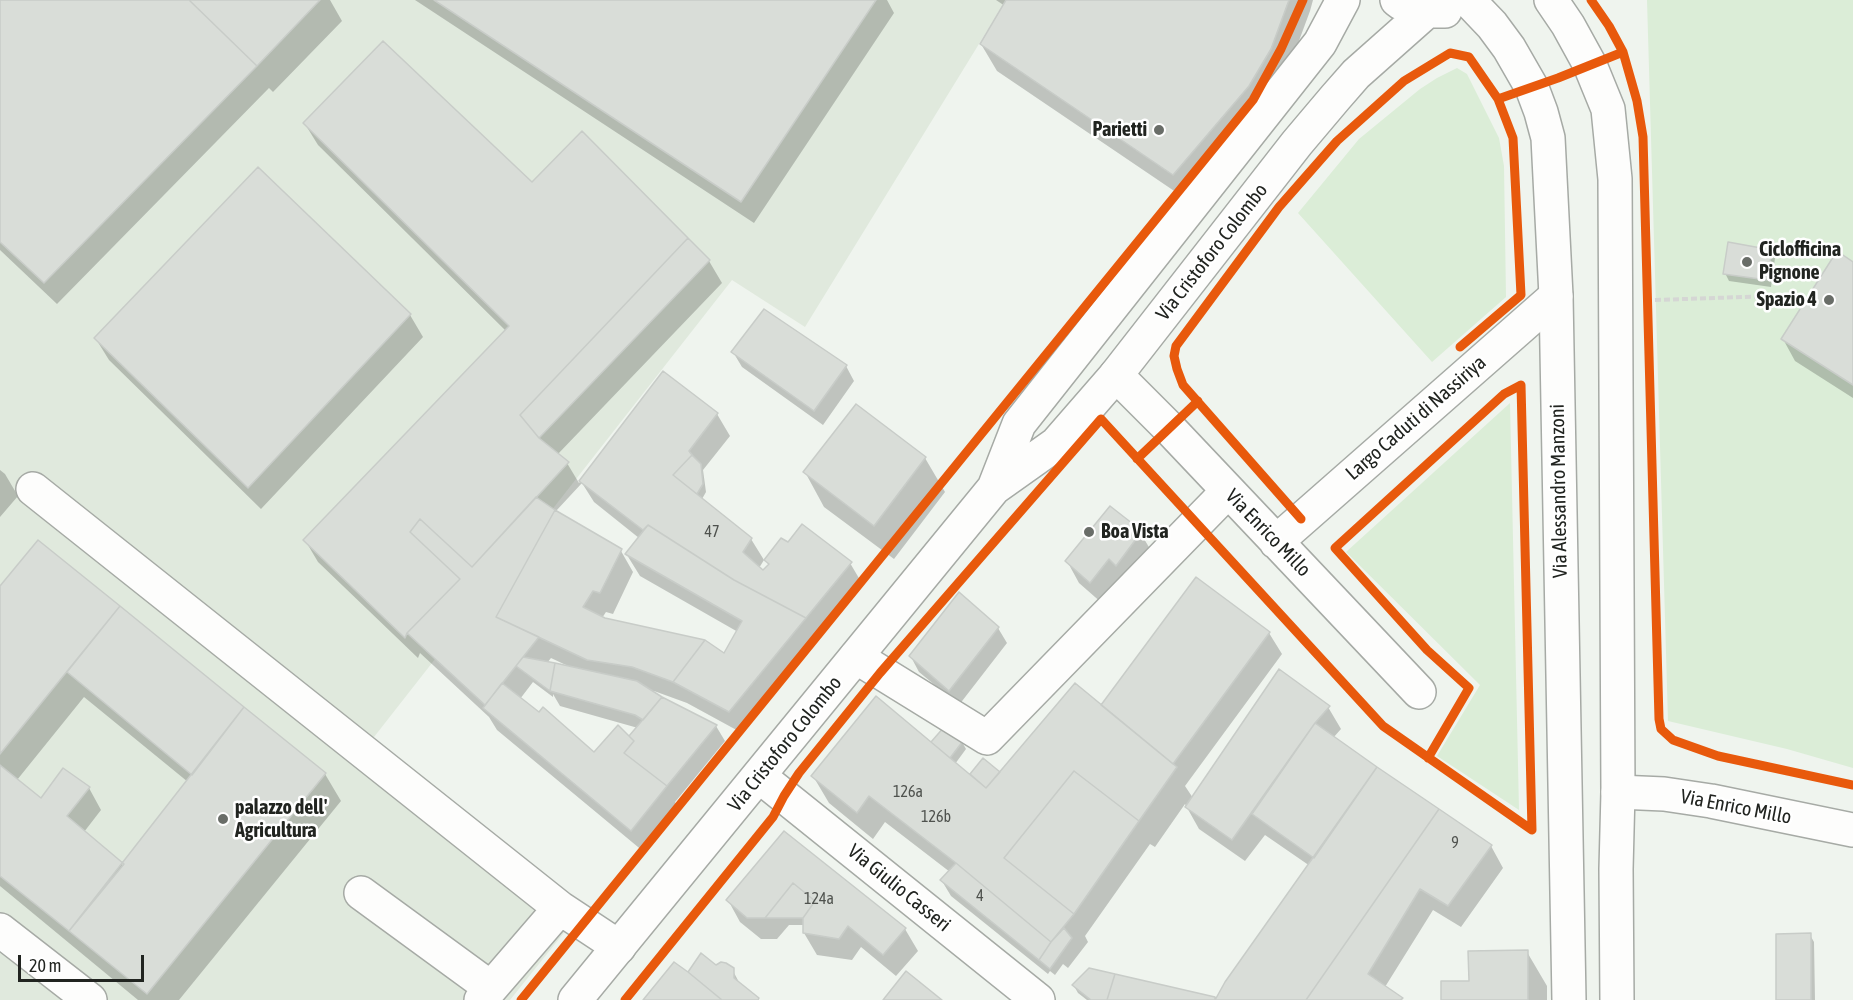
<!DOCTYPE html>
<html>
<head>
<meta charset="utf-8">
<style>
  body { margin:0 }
  #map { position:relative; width:1853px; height:1000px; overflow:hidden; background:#eff4ee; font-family:"Asap Condensed",sans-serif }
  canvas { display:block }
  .scale { position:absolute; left:18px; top:955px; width:126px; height:27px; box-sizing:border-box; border:3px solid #212420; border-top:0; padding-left:8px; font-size:18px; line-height:21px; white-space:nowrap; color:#212420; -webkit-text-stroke:4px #fff; paint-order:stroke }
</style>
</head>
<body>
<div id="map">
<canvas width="1853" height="1000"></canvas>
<div class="scale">20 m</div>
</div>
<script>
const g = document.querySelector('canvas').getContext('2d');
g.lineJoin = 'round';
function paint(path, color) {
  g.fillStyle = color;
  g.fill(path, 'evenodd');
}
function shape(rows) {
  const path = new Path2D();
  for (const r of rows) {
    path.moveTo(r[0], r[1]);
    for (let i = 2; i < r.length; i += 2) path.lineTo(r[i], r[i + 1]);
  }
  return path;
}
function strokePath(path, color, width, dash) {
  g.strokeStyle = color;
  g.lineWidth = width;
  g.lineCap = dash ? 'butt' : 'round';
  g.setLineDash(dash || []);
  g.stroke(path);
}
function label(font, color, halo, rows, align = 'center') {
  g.font = font + ' "Asap Condensed",sans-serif';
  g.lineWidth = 5;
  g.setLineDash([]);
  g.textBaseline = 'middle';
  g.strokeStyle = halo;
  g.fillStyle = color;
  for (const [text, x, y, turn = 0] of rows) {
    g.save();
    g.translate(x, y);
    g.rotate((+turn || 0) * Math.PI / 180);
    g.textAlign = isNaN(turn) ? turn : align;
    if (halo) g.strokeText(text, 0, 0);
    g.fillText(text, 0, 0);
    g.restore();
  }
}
paint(shape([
  [0,0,1006,0,805,327,732,280,356,760,567,929,510,1000,0,1000]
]), '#e0e9dd');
paint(shape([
  [1647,0,1853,0,1853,768,1787,749,1668,721],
  [1457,68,1467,74,1499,138,1504,166,1506,297,1432,362,1298,213,1359,139,1420,89,1437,78],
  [1510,403,1519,810,1437,756,1480,685,1346,552]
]), '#dbedd7');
paint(shape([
  [0,0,330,0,342,21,273,92,269,88,57,304,0,250],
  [415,0,887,0,894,13,754,223],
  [996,0,1313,0,1310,11,1286,76,1189,201,997,71,981,44,1005,6],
  [305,124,532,184,582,133,709,261,722,283,557,455,567,463,579,483,663,373,717,414,730,436,703,470,706,492,702,499,751,539,764,560,759,568,763,572,769,566,766,560,788,544,850,563,863,585,742,733,687,703,654,691,653,693,662,698,716,726,725,741,675,802,679,809,644,852,497,730,489,717,420,653,418,658,318,562,305,540,506,331,318,145],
  [582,483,594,502,639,538,627,555,640,576,738,632,725,656,602,618,606,612,613,614,633,572,621,551,556,511],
  [551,658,568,666,547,663],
  [533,682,553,697,553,694,560,706,638,728,630,738,594,754,520,699],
  [258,169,410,315,423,337,261,509,109,360,96,339],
  [1771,251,1775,258,1771,287,1729,281,1725,273],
  [1853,263,1853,398,1795,361,1783,339],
  [733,352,846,366,854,381,823,425,742,367],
  [925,458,945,492,894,559,824,507,805,472],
  [0,470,5,474,18,496,0,517],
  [1140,532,1153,554,1103,604,1079,583,1067,561],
  [38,542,325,774,341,801,179,1000,138,1000,0,886,0,588],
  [84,697,188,782,123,865,84,832,101,810,89,788,41,800,17,780],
  [998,628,1007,643,959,705,919,672,911,657],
  [1269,633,1282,654,1185,786,1193,798,1328,707,1341,729,1333,738,1491,846,1503,868,1461,927,1433,910,1385,987,1403,1000,1087,1000,1078,993,1074,986,1089,969,1216,999,1310,866,1265,835,1245,861,1199,829,1185,804,1155,847,1150,844,1085,936,1088,942,1068,968,1063,964,1055,975,1050,971,1048,974,951,896,942,881,950,872,885,822,873,839,829,803,813,776,932,744,945,728,962,742,966,749,955,764,975,780,972,774,999,773,1106,711],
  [728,900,905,929,918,951,896,976,861,947,852,960,817,955,804,933,804,925,789,925,777,939,761,939,740,922],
  [1810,935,1814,942,1815,1000,1778,1000],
  [1527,952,1547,986,1547,1000,1442,1000],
  [716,967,732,969,741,986,759,1000,645,1000,694,980]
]), '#0003');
const building = shape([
  [0,0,189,0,257,66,44,283,0,242,0,0],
  [189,0,320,0,257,66,189,0],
  [434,0,876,0,741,202,434,0],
  [1006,0,1289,0,1271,49,1249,86,1173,175,980,44,1006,0],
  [383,41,532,182,582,131,688,238,520,415,539,438,569,462,472,567,420,519,410,532,460,579,407,633,405,638,303,540,509,326,303,123,383,41],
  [258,167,411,314,248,488,94,338,258,167],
  [688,238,710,260,539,438,520,415,688,238],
  [1728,242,1772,250,1767,280,1723,274,1728,242],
  [1837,251,1853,262,1853,385,1781,339,1837,251],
  [764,309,847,365,814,411,731,352,764,309],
  [663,371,718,413,689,451,692,455,673,475,752,538,743,552,745,554,763,570,769,564,764,560,781,538,788,542,802,524,852,562,806,618,734,580,648,525,643,530,579,481,663,371],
  [856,404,926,457,874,526,803,472,856,404],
  [692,455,701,464,703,484,697,494,673,475,692,455],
  [536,497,555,510,496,617,539,637,485,705,407,633,460,579,410,532,420,519,472,567,536,497],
  [1110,506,1142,531,1116,566,1109,559,1090,583,1065,561,1110,506],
  [555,510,622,549,600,593,593,591,583,607,605,618,705,640,673,682,632,667,587,660,496,617,555,510],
  [648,525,734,580,806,618,729,712,673,682,705,640,724,653,742,621,625,554,648,525],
  [38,540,120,606,0,754,0,586,38,540],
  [1196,577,1270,632,1173,764,1101,705,1196,577],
  [959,592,999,627,949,691,909,656,959,592],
  [120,606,244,707,192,775,67,672,120,606],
  [523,657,555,663,550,691,516,666,523,657],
  [555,663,637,681,662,697,643,720,635,715,550,691,555,663],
  [1279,669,1330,706,1315,723,1232,840,1185,807,1279,669],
  [502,683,539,712,543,707,594,752,618,725,634,741,624,753,667,786,631,831,483,708,502,683],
  [1075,683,1177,767,1139,821,1074,771,1004,858,1074,914,1051,942,956,863,869,796,857,813,811,776,876,696,986,788,1075,683],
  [662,697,717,725,667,786,624,753,634,741,629,736,662,697],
  [244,707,326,773,147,994,69,931,244,707],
  [1315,723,1377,767,1314,858,1252,814,1315,723],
  [945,726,963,741,950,758,931,742,945,726],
  [983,758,1000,772,986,788,970,774,983,758],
  [0,765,41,798,63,768,90,787,67,816,124,864,69,931,0,876,0,765],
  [1377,767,1439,809,1306,1000,1215,1000,1225,982,1377,767],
  [1074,771,1139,821,1074,914,1004,858,1074,771],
  [1439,809,1492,845,1448,906,1420,889,1368,974,1403,998,1400,1000,1306,1000,1439,809],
  [784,831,906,928,883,955,848,926,839,939,803,933,803,918,815,901,793,883,765,918,747,918,726,900,784,831],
  [956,863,1051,942,1039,960,940,880,956,863],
  [793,883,815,901,803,918,765,918,793,883],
  [1064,928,1072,938,1050,969,1039,960,1051,942,1064,928],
  [1811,933,1811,1000,1776,1000,1776,934,1811,933],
  [1528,950,1528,1000,1441,1000,1441,981,1469,981,1468,951,1528,950],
  [701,953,716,965,721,962,726,963,734,968,734,978,759,998,758,1000,722,1000,688,972,701,953],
  [674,962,688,972,722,1000,643,1000,674,962],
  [1089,968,1115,974,1107,1000,1091,1000,1072,985,1089,968],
  [906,971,942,1000,883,1000,906,971],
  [1115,974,1215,997,1215,1000,1107,1000,1115,974]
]);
paint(building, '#d9ddd8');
strokePath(building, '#c8ccc8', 1.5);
const minor = shape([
  [1116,375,1169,428,1419,692],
  [33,489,560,908,491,988],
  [1276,542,1556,296],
  [856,657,987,738,1228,491],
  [759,776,1038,1000],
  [1618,792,1664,794,1711,801,1853,830],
  [361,893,491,988,481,1000],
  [560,908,619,947],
  [0,930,90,1000]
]);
const major = shape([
  [1397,0,1401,3,1427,11,1445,11],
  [1551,0,1568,25,1590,65,1608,109,1615,179,1618,792,1616,869,1617,1000],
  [1472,4,1492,25,1509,48,1532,88,1541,112,1548,138,1556,296,1569,1000],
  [994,488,1019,424,1320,43,1343,0],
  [575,1000,994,488,1056,444,1116,375,1297,143,1335,98,1356,74,1427,11]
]);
strokePath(minor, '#a6aaa5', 36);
strokePath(major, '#a6aaa5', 36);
strokePath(shape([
  [1655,300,1802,295]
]), '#d5d6d4', 4, [6, 3]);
strokePath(minor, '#fdfdfc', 33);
strokePath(major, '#fdfdfc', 33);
strokePath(shape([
  [1591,0,1609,26,1623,52,1637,101,1643,137,1659,719,1661,729,1673,740,1718,756,1853,785],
  [1498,99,1558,78,1623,52],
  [1137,459,1198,401],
  [1301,519,1183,385,1177,369,1174,356,1176,346,1279,207,1337,141,1404,81,1450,53,1469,57,1498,99,1513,138,1521,295,1460,347],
  [1428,758,1469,688,1427,650,1335,548,1504,394,1521,385,1532,830],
  [521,1000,1253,100,1281,49,1303,0],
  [625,1000,773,817,784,796,799,773,880,673,1101,419,1383,726,1532,830]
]), '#e8590c', 9);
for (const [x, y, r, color] of [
  [1159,130,6,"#696d68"],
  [1747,262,6,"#696d68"],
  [1829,300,6,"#696d68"],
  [1089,532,6,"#696d68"],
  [223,819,6,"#696d68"]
]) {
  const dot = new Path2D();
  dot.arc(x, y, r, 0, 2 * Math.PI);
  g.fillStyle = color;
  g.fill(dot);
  strokePath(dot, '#fff', 2);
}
label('16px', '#4f524e', null, [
  ["47",712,532],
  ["126a",908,792],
  ["126b",936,817],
  ["9",1455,843],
  ["4",980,896],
  ["124a",819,899]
]);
label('bold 20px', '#212420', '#fff', [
  ["Parietti",1147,130,"right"],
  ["Ciclofficina",1759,250],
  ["Pignone",1759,273],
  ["Spazio 4",1817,300,"right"],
  ["Boa Vista",1101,532],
  ["palazzo dell'",235,808],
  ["Agricultura",235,831]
], 'left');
label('20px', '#212420', '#fff', [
  ["Via Cristoforo Colombo",1212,252,-52],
  ["Largo Caduti di Nassiriya",1416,418,-41],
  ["Via Alessandro Manzoni",1559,491,-91],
  ["Via Enrico Millo",1268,533,46],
  ["Via Cristoforo Colombo",785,744,-51],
  ["Via Enrico Millo",1736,807,11],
  ["Via Giulio Casseri",899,888,39]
]);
</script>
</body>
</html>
